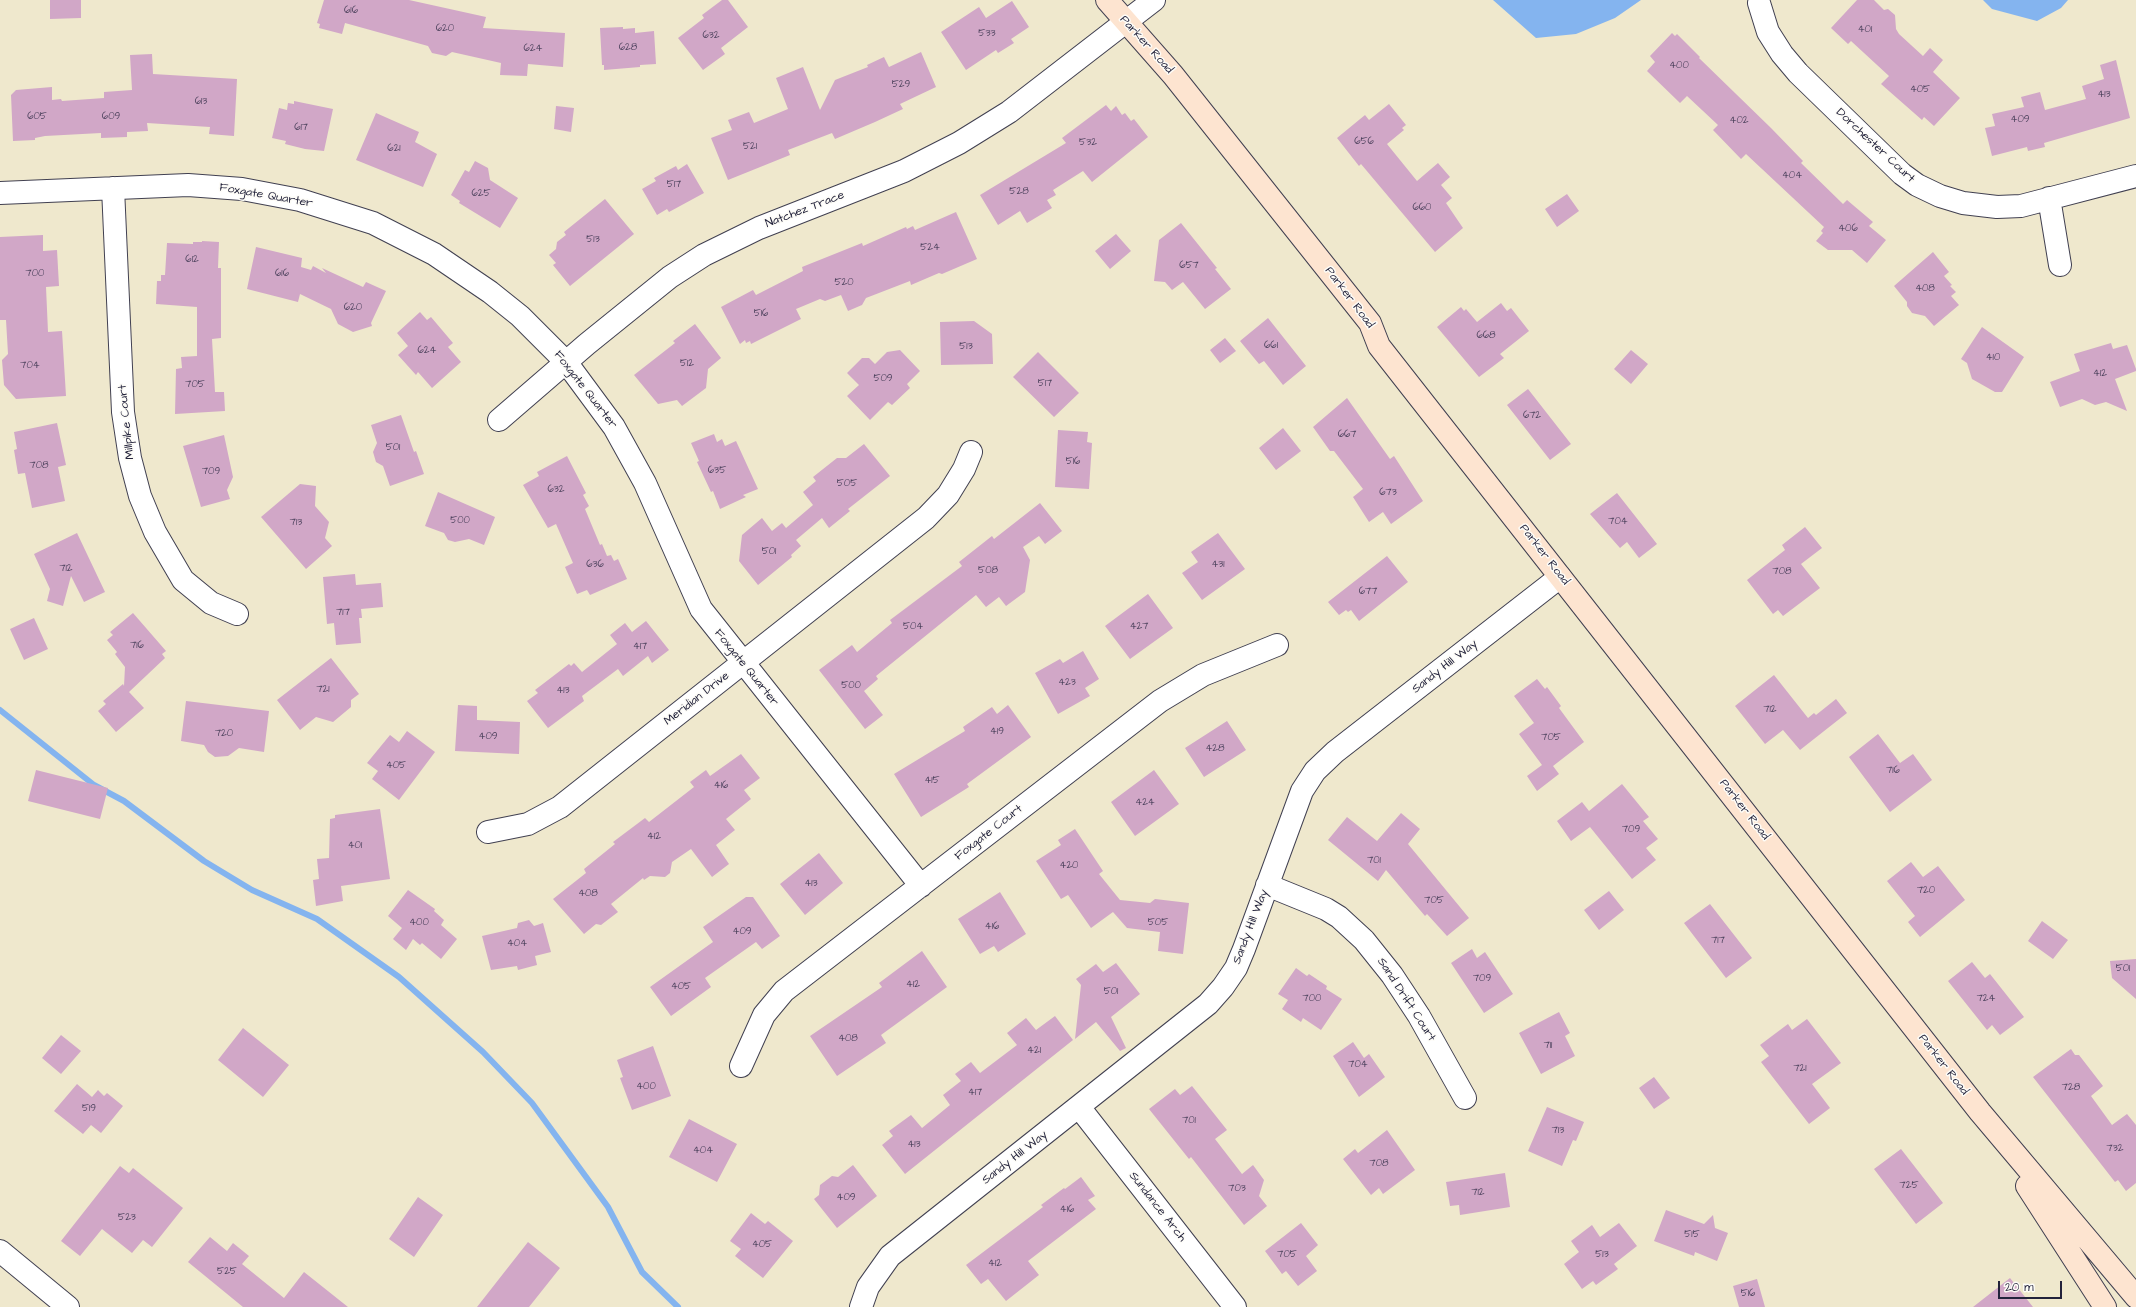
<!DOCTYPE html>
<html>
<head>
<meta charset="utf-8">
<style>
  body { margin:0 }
  #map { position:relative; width:2136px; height:1307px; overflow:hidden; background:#efe8cd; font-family:"Architects Daughter",sans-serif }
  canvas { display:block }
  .scale { position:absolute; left:1998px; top:1281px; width:64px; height:18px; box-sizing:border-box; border:2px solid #22223b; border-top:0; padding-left:5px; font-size:12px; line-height:14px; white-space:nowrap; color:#22223b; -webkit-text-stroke:3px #fdfcf7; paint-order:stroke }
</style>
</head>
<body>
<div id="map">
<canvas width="2136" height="1307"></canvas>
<div class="scale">20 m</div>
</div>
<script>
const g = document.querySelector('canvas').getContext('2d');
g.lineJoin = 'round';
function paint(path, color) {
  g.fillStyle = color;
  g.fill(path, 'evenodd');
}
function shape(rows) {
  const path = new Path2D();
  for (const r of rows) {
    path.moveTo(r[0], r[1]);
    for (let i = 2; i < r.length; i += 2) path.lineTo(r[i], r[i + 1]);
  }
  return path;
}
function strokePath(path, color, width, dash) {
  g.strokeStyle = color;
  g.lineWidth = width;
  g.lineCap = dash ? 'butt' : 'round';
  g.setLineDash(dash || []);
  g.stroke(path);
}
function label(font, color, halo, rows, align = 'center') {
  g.font = font + ' "Architects Daughter",sans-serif';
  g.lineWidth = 3;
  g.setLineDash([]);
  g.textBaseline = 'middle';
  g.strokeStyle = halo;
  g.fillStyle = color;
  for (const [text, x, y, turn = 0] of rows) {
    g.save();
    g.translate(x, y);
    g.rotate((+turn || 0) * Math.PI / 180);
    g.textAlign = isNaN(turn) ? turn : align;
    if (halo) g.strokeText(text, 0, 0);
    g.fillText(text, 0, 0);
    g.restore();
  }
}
paint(shape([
  [1493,0,1641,0,1615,18,1576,34,1536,38],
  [1983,0,2068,0,2061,8,2037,21,1992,9]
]), '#84b4ef');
strokePath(shape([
  [0,710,94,785,124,801,204,861,252,890,317,919,399,977,483,1052,532,1103,608,1207,642,1272,678,1307]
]), '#84b4ef', 6);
paint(shape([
  [50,0,81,0,81,18,50,19],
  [324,0,409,0,486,17,483,28,565,33,563,67,528,64,527,76,500,75,501,63,452,52,446,56,432,53,428,46,345,23,342,34,319,28,320,24,317,23],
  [722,0,728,0,748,27,721,48,725,54,703,70,678,38,704,18,702,15],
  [1857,0,1874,0,1884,10,1888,9,1895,15,1896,29,1899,34,1923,56,1930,48,1943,60,1933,72,1960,98,1934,126,1924,117,1922,120,1881,84,1889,76,1851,41,1848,44,1831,28],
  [1012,1,1029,27,1011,39,1014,43,998,53,996,50,966,70,941,32,979,7,986,18],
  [623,27,623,29,635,28,635,33,654,31,656,64,640,65,640,67,604,70,604,65,602,65,600,28],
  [1672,33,1675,36,1677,34,1700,57,1699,58,1771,128,1803,161,1801,163,1843,204,1847,200,1873,222,1869,226,1886,240,1867,263,1852,250,1828,250,1816,241,1823,233,1821,231,1824,227,1746,154,1741,159,1713,130,1718,125,1687,96,1680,103,1647,71,1655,62,1650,56],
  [921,52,936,87,900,104,903,109,875,122,835,139,832,133,788,150,790,155,728,180,711,138,732,130,728,120,749,112,754,123,788,109,776,78,803,67,820,110,835,80,868,67,867,65,884,57,889,67],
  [152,54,153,74,237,79,234,136,209,134,210,127,147,123,148,131,127,132,127,137,101,138,101,133,45,136,35,138,35,140,13,141,11,95,16,90,52,87,52,100,61,99,62,101,104,98,104,92,132,90,130,55],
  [2116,60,2130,118,2044,143,2045,147,2028,151,2027,147,1992,156,1985,128,1995,126,1992,114,2024,107,2021,97,2040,92,2045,110,2086,99,2082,86,2104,79,2100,65],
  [294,101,333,109,324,151,305,149,285,144,286,141,272,138,279,108,287,110,288,103,294,104],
  [1389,104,1406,125,1402,128,1404,130,1387,144,1417,181,1438,163,1450,177,1441,185,1452,198,1446,203,1463,228,1435,252,1361,164,1359,166,1337,138,1365,115,1369,120],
  [1106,105,1111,111,1116,106,1122,115,1125,113,1131,121,1134,119,1148,137,1092,182,1083,171,1053,190,1056,195,1047,200,1052,208,1027,223,1020,211,998,225,980,195,1066,143,1062,138],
  [556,106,574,108,571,132,554,129],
  [376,113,419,132,415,142,437,154,423,187,356,160],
  [475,161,488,168,490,180,518,198,500,228,459,203,460,201,451,195,465,170,469,172],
  [687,164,704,193,669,212,667,209,657,215,642,189,656,181,654,178,676,166,678,170],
  [1567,194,1579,211,1557,227,1545,209],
  [605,199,634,234,570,286,553,265,556,263,549,255,556,249,557,242,566,235,564,232],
  [956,212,977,259,942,274,939,273,911,285,910,281,866,298,862,305,848,311,841,295,825,301,820,299,796,309,801,319,751,344,750,341,746,343,745,340,740,344,721,307,753,290,756,295,803,271,802,267,862,243,863,246,906,227,907,229,913,226,915,230],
  [1181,223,1217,268,1215,269,1231,289,1205,309,1183,282,1172,290,1165,282,1154,281,1159,240],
  [1116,234,1131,251,1110,269,1095,251],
  [43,235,43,251,57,250,59,286,46,287,48,332,62,331,66,396,16,399,4,385,2,360,8,354,6,320,0,320,0,237],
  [202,241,219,242,218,268,221,268,221,338,212,339,215,392,224,392,225,411,175,414,176,369,182,368,181,357,197,356,197,307,156,304,157,281,161,281,161,275,165,275,167,243,193,244,193,242,202,242],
  [256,247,302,258,301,267,311,270,313,266,326,273,322,268,363,287,366,282,386,291,371,323,372,326,353,332,338,324,331,309,300,294,298,302,247,289],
  [1933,252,1949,272,1944,276,1952,285,1950,286,1956,292,1951,296,1959,305,1934,326,1925,316,1912,313,1907,306,1907,302,1894,286],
  [1501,303,1507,311,1511,308,1529,331,1500,354,1504,358,1479,377,1437,327,1461,307,1464,311,1466,309,1477,322],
  [420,312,427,320,431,317,453,343,448,347,461,362,432,388,418,372,416,375,398,355,408,346,397,333],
  [1268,318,1306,366,1283,385,1264,361,1259,364,1240,341],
  [974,321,992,334,993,364,941,365,940,322],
  [695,324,721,358,708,369,706,388,682,406,677,400,658,404,634,375,675,343,673,341],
  [1982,327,2024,357,2002,392,1995,392,1972,379,1967,363,1961,359],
  [1225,338,1236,351,1220,363,1210,350],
  [2111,343,2113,349,2127,345,2136,369,2136,371,2115,379,2127,411,2106,402,2095,405,2082,399,2060,407,2050,382,2080,371,2074,354],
  [900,350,920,371,907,384,910,388,892,405,888,402,870,420,847,396,859,385,847,373,862,358,869,358,875,364,887,352],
  [1631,350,1648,364,1631,384,1614,369],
  [1038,352,1079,393,1054,417,1013,377],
  [1528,389,1571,444,1550,460,1507,405],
  [1347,398,1390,459,1394,456,1423,501,1391,524,1383,512,1369,522,1353,497,1363,489,1334,451,1330,451,1313,427],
  [401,415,414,452,416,451,424,474,390,486,383,466,376,462,373,452,377,443,371,425],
  [57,423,66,465,58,467,65,501,32,508,25,473,18,474,14,450,17,449,14,432],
  [1283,428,1301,451,1276,470,1259,448],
  [1058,430,1088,432,1087,442,1092,443,1089,489,1055,487],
  [714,434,717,442,722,439,725,446,736,441,758,489,743,495,746,497,720,509,713,491,711,492,697,462,699,461,691,443],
  [224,435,233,477,227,490,230,499,201,507,183,446],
  [864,444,890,476,848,509,850,511,829,528,822,518,796,540,801,546,791,555,792,557,758,585,739,561,742,535,762,518,772,531,782,523,786,528,813,505,803,492,816,481,813,477,837,458,846,458],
  [567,456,586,493,583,495,589,506,585,509,600,545,602,544,607,556,611,555,614,561,618,559,627,579,590,595,587,590,577,594,565,567,573,563,556,524,548,528,523,485,539,476,537,472],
  [300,484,316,486,315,506,329,522,325,538,332,546,306,569,261,517],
  [438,492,495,517,484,545,469,539,455,542,448,540,444,533,425,526],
  [1617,493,1657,544,1639,558,1627,542,1620,548,1590,514],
  [1040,503,1062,531,1045,544,1039,536,1023,547,1030,560,1025,592,1006,606,999,597,986,607,976,595,876,676,878,679,864,691,883,715,865,729,819,670,852,645,857,652,892,623,890,620,962,566,959,562,992,536,994,539],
  [1805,527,1822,548,1801,564,1820,588,1783,616,1778,610,1773,614,1747,580,1785,550,1782,545],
  [77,533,105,592,84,602,71,576,63,606,47,601,50,589,34,554],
  [1218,533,1245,569,1202,600,1182,573,1198,562,1191,552],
  [1387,556,1408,582,1359,621,1351,610,1348,612,1346,610,1339,615,1328,602],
  [355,574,356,585,381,583,383,607,361,609,362,618,359,618,361,643,336,645,334,623,327,624,323,577],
  [1148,594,1173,628,1130,659,1105,626],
  [133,613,166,651,162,654,165,658,129,692,144,708,116,732,98,711,106,704,103,701,123,684,124,686,125,667,115,654,117,652,107,640,113,635,110,632],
  [34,618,48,649,24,660,10,629],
  [646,621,669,650,652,663,648,656,623,676,618,669,582,696,584,701,548,728,527,701,538,693,535,690,569,664,571,666,574,663,582,672,617,644,610,635,625,623,632,632],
  [1083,651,1099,679,1085,688,1090,696,1058,714,1035,673,1060,659,1063,663],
  [331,658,359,694,351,700,351,707,333,722,316,717,300,730,277,700],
  [1774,675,1808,718,1814,713,1816,715,1836,699,1847,713,1800,750,1783,730,1765,744,1735,706],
  [1537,679,1545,689,1547,687,1561,706,1559,708,1584,742,1553,766,1559,774,1537,791,1527,776,1542,765,1519,734,1534,723,1514,696],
  [186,701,269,711,264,752,239,748,228,756,215,757,208,752,204,745,181,741],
  [458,705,477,706,477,720,520,722,519,754,455,751],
  [1008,705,1031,737,967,784,969,787,921,817,894,774,965,731,963,727,992,707,997,714],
  [1227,721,1246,750,1204,777,1185,748],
  [407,731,435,752,399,800,372,779,378,771,367,763,390,735,399,742],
  [1878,734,1900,763,1913,754,1932,780,1890,812,1849,757],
  [741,754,760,778,744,790,751,799,726,819,735,830,716,845,729,864,712,877,691,849,672,862,670,873,665,877,650,876,644,880,643,878,611,904,618,912,601,925,596,924,584,934,553,899,586,873,584,869,615,844,613,842,645,818,649,822,694,787,690,782,706,770,710,776],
  [36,770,108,788,100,819,28,801],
  [1154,770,1179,804,1135,836,1111,802],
  [1622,784,1649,817,1643,821,1658,839,1646,848,1656,860,1632,879,1590,827,1571,841,1557,821,1582,802,1589,811],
  [380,809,390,879,341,886,343,901,316,906,313,880,319,879,317,859,329,858,330,819,335,818,335,815],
  [1401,813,1420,829,1408,844,1469,918,1447,936,1427,914,1425,916,1386,870,1378,881,1328,840,1347,817,1377,841],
  [1075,829,1103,871,1099,874,1120,900,1150,903,1155,899,1189,903,1183,954,1158,951,1160,932,1127,928,1113,912,1091,928,1068,895,1061,899,1036,861,1061,845,1058,840],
  [819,853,843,883,805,915,780,884],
  [1911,862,1923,877,1938,866,1965,900,1920,937,1908,922,1915,916,1887,881],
  [408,890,435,909,434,911,444,920,441,925,457,939,441,959,422,943,420,945,413,939,406,950,393,939,402,928,388,916],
  [1609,891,1624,910,1599,930,1584,910],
  [1000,892,1026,934,998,952,994,946,980,954,958,919],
  [746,897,753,897,780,936,762,949,756,942,705,978,711,987,671,1016,650,987,713,942,703,927],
  [1710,904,1752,958,1726,978,1684,923],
  [529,920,534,926,543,923,551,952,535,956,537,965,518,970,517,966,491,970,482,936,517,928,518,923],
  [2042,921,2068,940,2053,959,2028,941],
  [1472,949,1477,958,1485,952,1513,994,1484,1013,1451,963],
  [922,951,947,987,881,1035,886,1043,837,1076,810,1036,882,987,879,983],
  [2136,959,2136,999,2112,978,2110,961],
  [1972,962,1985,978,1990,974,2024,1017,2000,1035,1992,1025,1987,1030,1948,981],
  [1116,963,1140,994,1111,1017,1126,1048,1120,1051,1096,1022,1075,1039,1081,985,1076,979,1096,964,1103,972],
  [1296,968,1307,976,1309,974,1327,986,1326,989,1342,999,1321,1030,1303,1018,1301,1022,1282,1009,1288,1000,1278,994],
  [1559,1012,1570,1033,1565,1036,1575,1056,1541,1074,1519,1033],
  [1055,1016,1073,1040,905,1174,882,1145,893,1136,889,1131,911,1115,922,1128,950,1105,943,1095,961,1081,955,1074,971,1062,980,1073,1017,1045,1007,1033,1026,1018,1036,1030],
  [1807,1019,1841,1063,1812,1084,1830,1108,1809,1124,1761,1062,1769,1056,1760,1045,1788,1024,1792,1030],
  [243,1028,289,1065,263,1097,218,1060],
  [61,1035,81,1051,61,1074,42,1058],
  [1353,1042,1364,1058,1369,1054,1385,1077,1359,1097,1333,1056],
  [653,1046,671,1096,632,1110,620,1078,623,1077,617,1060],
  [2071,1049,2075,1055,2079,1055,2103,1086,2091,1096,2112,1125,2127,1114,2136,1125,2136,1183,2126,1191,2118,1180,2115,1182,2033,1077],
  [1654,1077,1670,1098,1654,1109,1639,1088],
  [77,1084,92,1097,98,1090,104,1096,107,1093,123,1106,101,1133,91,1125,83,1134,54,1111],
  [1192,1086,1227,1130,1215,1139,1242,1174,1253,1165,1264,1180,1259,1196,1267,1206,1244,1225,1191,1157,1189,1159,1149,1109,1175,1089,1180,1095],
  [1547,1107,1584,1122,1576,1141,1573,1140,1562,1166,1528,1151],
  [689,1119,737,1144,717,1182,669,1157],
  [1387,1130,1415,1170,1383,1194,1379,1188,1371,1195,1343,1159,1355,1149,1358,1153],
  [1901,1149,1943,1203,1916,1224,1874,1169],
  [853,1165,877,1196,837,1228,814,1199,819,1195,820,1185,832,1176,838,1177],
  [120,1166,129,1173,133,1168,183,1208,152,1247,143,1240,132,1253,102,1229,80,1256,61,1241],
  [1505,1173,1510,1207,1460,1215,1459,1205,1450,1206,1446,1182],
  [1081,1177,1095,1196,1088,1200,1096,1209,1028,1261,1039,1275,1006,1301,988,1279,981,1284,966,1265,1043,1207,1041,1205,1064,1188,1065,1189],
  [418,1197,443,1215,414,1257,389,1239],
  [1666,1210,1704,1224,1713,1215,1715,1228,1728,1233,1717,1261,1695,1252,1694,1256,1654,1241],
  [751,1213,765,1224,768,1221,793,1241,763,1278,735,1256,741,1249,730,1241],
  [1301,1223,1318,1245,1306,1256,1317,1271,1298,1286,1286,1271,1282,1274,1265,1251],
  [1619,1223,1637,1246,1614,1264,1618,1269,1596,1285,1593,1281,1582,1289,1564,1264,1579,1252,1571,1241,1592,1225,1600,1237],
  [210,1237,227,1251,233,1243,249,1256,242,1264,284,1298,304,1272,348,1307,243,1307,188,1262],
  [528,1242,560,1268,529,1307,477,1307],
  [2010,1278,2033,1307,1973,1307],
  [1757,1279,1765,1307,1739,1307,1733,1286]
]), '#d1a7c7');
const street = shape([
  [1759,3,1768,32,1782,54,1798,73,1902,174,1917,185,1940,196,1963,203,1997,207,2021,206,2136,176],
  [113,188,123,412,130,458,140,496,155,532,183,580,211,603,237,614],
  [0,193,188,185,242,189,300,200,373,223,434,254,490,292,520,316,566,362,614,427,645,483,701,609,921,886],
  [2049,198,2060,265],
  [499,420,587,344,670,277,704,255,759,228,904,171,959,143,1009,112,1154,0],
  [488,832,528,824,560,807,926,518,948,495,964,469,971,452],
  [1267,885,1326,909,1339,917,1364,940,1392,975,1419,1016,1465,1098],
  [741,1066,764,1015,784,991,1160,701,1203,675,1277,645],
  [1079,1107,1235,1307],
  [0,1251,68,1307],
  [861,1307,868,1287,890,1256,1208,1004,1223,987,1236,968,1244,949,1302,791,1315,771,1335,752,1560,577]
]);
const secondary = shape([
  [1107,0,1173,75,1370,323,1379,346,1980,1112,2136,1297],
  [2027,1186,2105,1307]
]);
strokePath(street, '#414051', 24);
strokePath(secondary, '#414051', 24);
strokePath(street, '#fff', 22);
strokePath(secondary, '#fde4d0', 22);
label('10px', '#4e435e', null, [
  ["616",351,11],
  ["620",445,29],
  ["401",1865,30],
  ["533",987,34],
  ["632",711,36],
  ["628",628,48],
  ["624",533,49],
  ["400",1679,66],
  ["529",901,85],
  ["405",1920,90],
  ["413",2104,95],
  ["613",201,102],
  ["605",37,117],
  ["609",111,117],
  ["409",2020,120],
  ["402",1739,121],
  ["617",301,128],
  ["656",1364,142],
  ["532",1088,143],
  ["521",750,147],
  ["621",394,149],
  ["404",1792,176],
  ["517",674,185],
  ["528",1019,192],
  ["625",481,194],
  ["660",1422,208],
  ["406",1848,229],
  ["513",593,240],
  ["524",930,248],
  ["612",192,260],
  ["657",1189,266],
  ["700",35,274],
  ["616",282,274],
  ["520",844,283],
  ["408",1925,289],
  ["620",353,308],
  ["516",761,314],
  ["668",1486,336],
  ["661",1271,346],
  ["513",966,347],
  ["624",427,351],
  ["410",1993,358],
  ["512",687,364],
  ["704",30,366],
  ["412",2100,374],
  ["509",883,379],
  ["517",1045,384],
  ["705",195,385],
  ["672",1532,416],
  ["667",1347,435],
  ["501",393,448],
  ["516",1073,462],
  ["708",39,466],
  ["635",717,471],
  ["709",211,472],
  ["505",847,484],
  ["632",556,490],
  ["673",1388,493],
  ["500",460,521],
  ["704",1618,522],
  ["713",296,523],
  ["501",769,552],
  ["636",595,565],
  ["431",1218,565],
  ["712",66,569],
  ["508",988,571],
  ["708",1782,572],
  ["677",1368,592],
  ["717",343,613],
  ["504",913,627],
  ["427",1139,627],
  ["716",137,646],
  ["417",640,647],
  ["423",1067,683],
  ["500",851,686],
  ["721",323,690],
  ["413",563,691],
  ["712",1770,710],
  ["419",997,732],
  ["720",224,734],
  ["409",488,737],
  ["705",1551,738],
  ["428",1215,749],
  ["405",396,766],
  ["716",1893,771],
  ["415",932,781],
  ["416",721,786],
  ["424",1145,803],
  ["709",1631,830],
  ["412",654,837],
  ["401",355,846],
  ["701",1374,861],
  ["420",1069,866],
  ["413",811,884],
  ["720",1926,891],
  ["408",588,894],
  ["705",1434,901],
  ["400",419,923],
  ["505",1158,923],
  ["416",992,927],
  ["409",742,932],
  ["717",1718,941],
  ["404",517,944],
  ["501",2123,969],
  ["709",1482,979],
  ["412",913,985],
  ["405",681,987],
  ["501",1111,992],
  ["700",1312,999],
  ["724",1986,999],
  ["408",848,1039],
  ["711",1548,1046],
  ["421",1034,1051],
  ["704",1358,1065],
  ["721",1800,1069],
  ["400",646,1087],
  ["728",2071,1088],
  ["417",975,1093],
  ["519",89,1109],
  ["701",1189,1121],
  ["713",1558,1131],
  ["413",914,1145],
  ["732",2115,1149],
  ["404",703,1151],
  ["708",1379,1164],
  ["725",1909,1186],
  ["703",1237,1189],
  ["712",1478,1193],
  ["409",846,1198],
  ["416",1067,1210],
  ["523",127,1218],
  ["515",1692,1235],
  ["405",762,1245],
  ["705",1287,1255],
  ["513",1602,1255],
  ["412",995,1264],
  ["525",227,1272],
  ["516",1748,1294]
]);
label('12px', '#22223b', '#fdfcf7', [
  ["Parker Road",1146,45,48],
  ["Dorchester Court",1875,146,43],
  ["Foxgate Quarter",266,196,10],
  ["Natchez Trace",805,210,-21],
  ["Parker Road",1349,298,53],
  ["Foxgate Quarter",585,390,52],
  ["Millpike Court",127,422,-96],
  ["Parker Road",1544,555,52],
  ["Sandy Hill Way",1445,667,-38],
  ["Foxgate Quarter",746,668,51],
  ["Meridian Drive",697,699,-38],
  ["Parker Road",1744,810,52],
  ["Foxgate Court",989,833,-38],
  ["Sandy Hill Way",1251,927,-69],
  ["Sand Drift Court",1406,1000,57],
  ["Parker Road",1943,1065,52],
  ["Sandy Hill Way",1015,1158,-38],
  ["Sundance Arch",1157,1207,52]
]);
</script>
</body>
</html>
